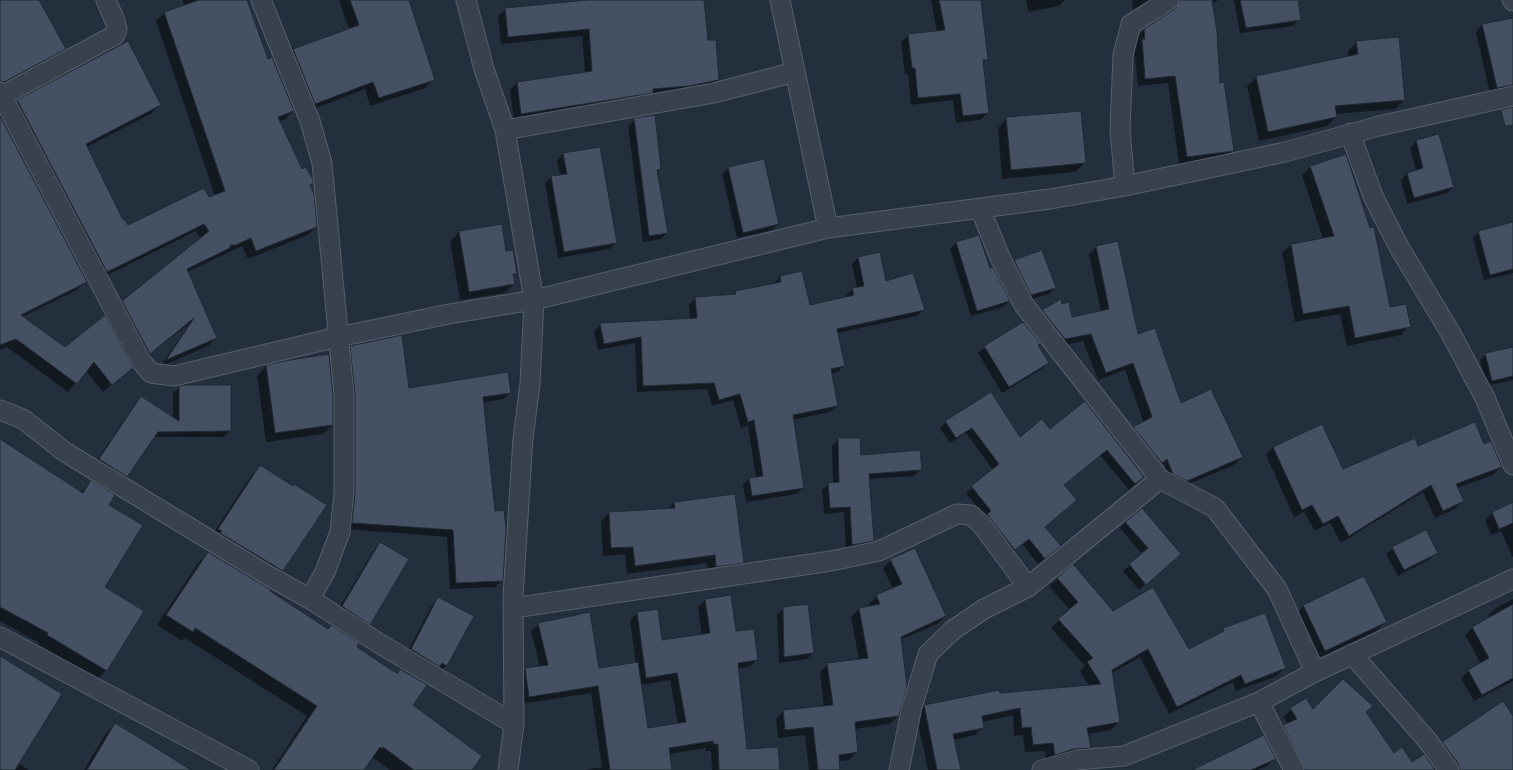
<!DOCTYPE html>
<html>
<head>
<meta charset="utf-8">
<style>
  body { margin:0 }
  canvas { display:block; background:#242f3e }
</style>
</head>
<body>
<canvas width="1513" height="770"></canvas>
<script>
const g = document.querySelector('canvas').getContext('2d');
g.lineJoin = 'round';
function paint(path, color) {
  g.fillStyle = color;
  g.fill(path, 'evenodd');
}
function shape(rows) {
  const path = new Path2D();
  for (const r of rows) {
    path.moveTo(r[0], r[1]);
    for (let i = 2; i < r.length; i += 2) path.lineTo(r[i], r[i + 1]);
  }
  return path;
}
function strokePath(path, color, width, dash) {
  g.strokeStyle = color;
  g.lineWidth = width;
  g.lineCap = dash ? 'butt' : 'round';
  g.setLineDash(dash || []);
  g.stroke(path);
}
paint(shape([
  [0,0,38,0,65,49,56,58,0,88],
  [182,0,246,0,267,60,293,111,285,119,279,122,302,170,312,184,310,186,316,226,308,235,248,259,242,246,187,272,216,338,208,346,160,367,189,324,141,361,114,310,201,239,196,231,98,280,9,109,17,101,127,42,160,105,152,113,87,147,123,222,127,226,215,196,156,21,164,13,185,6],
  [339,0,396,0,433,80,425,88,370,106,365,89,306,112,285,59,293,50,349,29],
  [585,0,703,0,708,41,718,80,711,87,514,120,510,90,517,83,585,73,582,36,501,44,498,16,506,9],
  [931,0,978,0,986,59,982,63,988,113,980,120,956,123,953,100,911,105,908,74,905,75,901,42,909,35,937,32],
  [1026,0,1065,0,1059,6,1028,12],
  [1132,0,1153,0,1133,11],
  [1169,0,1218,0,1212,5,1219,85,1233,150,1225,158,1179,164,1168,83,1138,86,1134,48,1137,45,1136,38,1144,30,1172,11,1173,8],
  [1234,0,1297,0,1299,19,1293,26,1240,33],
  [1513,19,1513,91,1490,94,1476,32,1482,25],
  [1357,42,1404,100,1395,109,1336,114,1336,117,1327,126,1259,141,1247,86,1257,77,1348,57,1348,51],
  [0,118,86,282,77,290,22,317,65,349,131,368,103,392,86,371,68,392,7,347,0,350],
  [1007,118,1085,163,1075,172,1002,179,998,128],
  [635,119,660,169,657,173,667,233,661,239,643,242,628,126],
  [1439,135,1453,187,1447,193,1407,204,1401,180,1407,174,1416,171,1410,148,1416,141],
  [563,154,616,243,610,249,558,258,545,183,552,177,560,176,557,160],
  [763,160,778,224,772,230,737,238,722,174,728,168],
  [1311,166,1389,308,1409,326,1401,335,1347,346,1340,314,1295,322,1282,253,1291,245,1323,239,1302,175],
  [1513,223,1513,273,1484,280,1473,238,1479,232],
  [459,232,506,253,516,273,513,277,514,284,504,293,460,300,450,242],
  [957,242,1009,301,1003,307,971,316,950,249],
  [1097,246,1137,336,1181,405,1242,457,1234,465,1179,488,1126,435,1134,428,1144,423,1125,370,1098,380,1083,341,1057,347,1035,319,1043,311,1060,300,1071,318,1101,312,1089,254],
  [1133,429,1136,429,1165,466,1164,468],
  [1041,251,1055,288,1049,294,1025,301,1008,267,1014,261],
  [879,253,885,282,924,310,917,316,837,333,844,366,837,372,831,374,837,406,830,412,792,420,803,487,797,494,746,502,743,485,749,479,756,478,748,426,741,428,733,400,712,406,707,389,637,392,635,343,598,350,594,331,601,324,690,320,689,305,696,298,733,295,736,292,774,283,780,277,809,306,847,298,846,296,853,289,857,288,852,264,858,258],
  [1039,344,1038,346,1048,363,1042,369,1002,393,978,353,985,347],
  [351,347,408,389,510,393,503,399,482,403,502,580,495,587,450,589,447,537,346,529,344,353],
  [1513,348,1513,380,1486,386,1480,360,1486,354],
  [266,366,332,425,323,434,266,442,257,376],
  [230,386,230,431,223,437,153,437,126,476,120,483,93,466,135,404,141,398,173,419,173,393,180,387],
  [1085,402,1143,477,1129,490,1100,455,1063,485,1044,527,1053,552,1038,564,1022,544,1009,555,985,517,966,493,993,470,966,433,950,443,940,428,946,422,1020,439,1050,430],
  [838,439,860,456,921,469,914,476,868,479,873,540,866,547,846,551,844,512,824,514,822,490,828,484,833,484,832,446],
  [0,440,80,493,91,482,107,505,104,588,106,670,97,680,38,644,39,643,0,621],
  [1484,445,1501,467,1493,475,1457,488,1462,501,1455,509,1435,518,1423,492,1341,543,1330,523,1315,531,1304,512,1294,517,1266,455,1273,447,1343,470],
  [260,466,325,505,282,571,273,580,210,538,251,476],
  [674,503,743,562,735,571,708,575,707,563,627,574,625,554,603,556,601,521,609,513,668,509],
  [1513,503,1513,558,1501,531,1491,535,1485,520,1492,513],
  [1126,522,1174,560,1139,590,1123,571,1142,554,1120,528],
  [1426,532,1437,552,1430,559,1398,576,1386,554,1393,548],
  [380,543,369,624,363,630,336,613,374,550],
  [208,553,396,674,400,670,411,705,471,770,390,770,372,757,363,770,272,770,307,716,185,638,182,641,157,625,198,563],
  [891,560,945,616,937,624,900,640,898,716,890,724,855,729,857,752,849,760,838,761,839,770,809,770,805,735,778,738,776,719,784,711,824,707,820,672,828,664,859,660,851,617,859,609,870,607,869,604,877,596,893,589,883,568],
  [1073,566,1113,612,1189,650,1218,636,1224,629,1285,667,1277,676,1236,691,1233,682,1169,714,1140,657,1112,673,1119,722,1111,730,1087,734,1090,747,1081,756,1047,762,1045,751,1025,752,1023,735,1014,736,1013,715,982,722,983,727,975,735,953,740,960,770,928,770,916,714,924,706,999,694,1089,686,1080,671,1085,666,1051,628,1070,610,1049,586],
  [1364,577,1385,621,1376,631,1316,659,1294,616,1303,606],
  [439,599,446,665,440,672,405,656,432,605],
  [1513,599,1513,681,1474,701,1461,678,1469,671,1481,664,1465,635,1472,628,1490,618,1488,615,1496,608],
  [705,600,757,660,749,667,738,669,747,751,779,770,712,770,711,751,706,751,706,748,669,754,671,770,584,770,602,767,591,693,521,704,518,677,525,669,540,667,531,631,539,624,598,669,636,664,630,620,637,613,662,642,702,636,698,607],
  [670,680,678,724,647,729,641,685],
  [784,608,813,653,807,659,779,663,777,614],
  [0,663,18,763,29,770,0,770],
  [1306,700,1313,711,1365,712,1394,755,1412,763,1434,770,1295,770,1277,734,1288,724,1283,717,1291,709],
  [1513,718,1513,770,1449,770,1435,750,1443,743],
  [115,725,192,770,84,770,106,733],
  [1275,759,1267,766,1258,770,1211,770]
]), '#0007');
const building = shape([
  [0,0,39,0,66,49,4,82,0,81,0,0],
  [199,0,247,0,268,59,272,57,294,111,278,117,302,169,306,167,313,180,313,184,310,185,314,194,317,227,256,251,251,238,236,245,230,245,230,248,187,269,217,338,166,360,194,318,150,354,122,301,209,231,204,224,107,272,17,100,128,41,161,105,86,144,123,220,125,220,128,225,204,188,209,197,225,191,164,12,199,0],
  [350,0,409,0,435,80,379,98,373,82,315,104,293,49,359,25,350,0],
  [587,0,704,0,708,40,716,40,719,80,689,86,653,89,653,93,521,114,517,82,592,71,589,29,508,37,505,8,587,0],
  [939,0,981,0,988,60,983,60,989,113,963,116,960,94,918,98,915,68,912,68,908,34,945,30,939,0],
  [1180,0,1212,0,1217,32,1220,83,1224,82,1234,151,1187,157,1175,76,1145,79,1142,39,1145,39,1144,29,1175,9,1180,0],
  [1240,0,1298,0,1301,20,1246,28,1240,0],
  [1513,18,1513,85,1497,88,1482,24,1513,18],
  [1399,37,1405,100,1335,106,1337,117,1268,132,1256,76,1358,54,1356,41,1399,37],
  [1513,107,1513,125,1505,126,1501,110,1513,107],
  [1081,111,1086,163,1011,170,1006,117,1081,111],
  [655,115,661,169,657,170,668,233,649,236,634,118,655,115],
  [0,116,87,282,21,315,65,347,105,315,133,368,112,385,94,362,77,384,16,339,0,345,0,116],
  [1439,134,1454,187,1414,198,1407,173,1423,168,1416,140,1439,134],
  [600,147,617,243,564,252,551,176,567,174,563,153,600,147],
  [1346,154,1370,228,1374,227,1390,307,1406,304,1411,327,1355,338,1349,306,1303,314,1291,244,1334,236,1310,166,1346,154],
  [764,159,779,224,743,233,728,167,764,159],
  [1513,222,1513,269,1490,275,1478,231,1513,222],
  [502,224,506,251,513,250,517,274,513,274,515,284,469,292,459,231,502,224],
  [979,235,990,268,993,267,1010,301,977,311,956,242,979,235],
  [1118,241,1138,334,1155,328,1181,403,1211,389,1243,457,1187,481,1173,474,1167,459,1162,463,1133,427,1152,417,1133,363,1106,373,1091,334,1065,339,1042,310,1061,299,1062,304,1069,302,1072,317,1109,309,1096,246,1118,241],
  [1042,250,1056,288,1031,295,1014,260,1042,250],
  [880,252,886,281,913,273,925,310,837,329,845,366,831,369,838,406,793,415,804,488,752,496,749,478,763,476,754,420,748,422,740,394,719,400,714,383,643,386,641,337,604,344,600,323,697,318,695,297,736,294,735,291,781,282,780,276,802,271,810,305,854,295,852,288,864,286,858,257,880,252],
  [1023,322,1041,344,1038,345,1049,363,1009,387,984,346,1023,322],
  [402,335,409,388,508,372,511,393,483,397,495,511,504,510,506,528,503,581,456,583,453,530,352,523,355,492,355,395,350,346,402,335],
  [1513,347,1513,376,1492,381,1485,353,1513,347],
  [329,354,333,396,333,425,275,433,266,365,290,360,329,354],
  [184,385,231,385,231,431,158,432,127,477,99,459,141,396,179,421,179,386,184,385],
  [991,392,1020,437,1042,419,1050,429,1085,401,1144,477,1135,484,1107,450,1064,485,1077,500,1045,527,1061,546,1045,559,1029,539,1015,550,987,514,991,511,971,486,999,464,972,428,956,438,945,421,991,392],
  [1475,422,1484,444,1491,441,1502,467,1456,484,1464,501,1443,511,1431,485,1349,536,1338,516,1323,524,1312,505,1302,510,1273,447,1322,424,1343,469,1415,438,1418,446,1475,422],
  [838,438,860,438,861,455,920,450,922,470,869,474,874,541,852,545,850,507,830,508,828,483,839,482,838,438],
  [0,439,83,493,91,480,115,495,109,505,143,525,105,587,144,611,107,671,47,635,48,633,0,607,0,439],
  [260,465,293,486,294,484,327,505,283,571,220,533,222,531,218,529,260,465],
  [735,494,744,563,716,567,715,555,635,566,633,547,611,548,609,512,675,508,674,502,735,494],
  [1513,502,1513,523,1499,529,1492,512,1513,502],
  [1142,508,1181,554,1146,585,1129,564,1148,548,1125,522,1142,508],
  [1426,530,1438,553,1404,570,1392,547,1426,530],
  [380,542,409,559,370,625,342,606,380,542],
  [915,548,946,616,901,637,907,686,899,716,855,722,858,752,839,755,840,770,818,770,813,727,785,730,783,710,833,705,827,663,868,658,859,608,880,604,876,595,902,584,890,559,915,548],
  [208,552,271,590,270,591,328,629,331,625,359,643,357,647,393,671,398,673,400,669,427,685,413,705,482,756,472,770,414,770,383,747,382,749,380,747,364,770,274,770,317,706,195,628,193,632,166,615,208,552],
  [1073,564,1113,611,1153,587,1189,649,1224,631,1223,628,1265,613,1286,668,1245,684,1241,675,1177,707,1148,649,1112,670,1120,722,1087,728,1091,748,1074,749,1055,755,1053,743,1033,745,1031,727,1022,728,1020,708,982,716,984,728,953,734,961,770,937,770,924,705,999,690,1000,693,1101,684,1087,662,1093,658,1058,619,1078,602,1057,578,1073,564],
  [1364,576,1387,622,1325,651,1303,605,1364,576],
  [731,595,736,631,754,629,758,660,738,663,747,749,778,747,780,770,719,770,718,744,713,744,713,741,669,748,672,770,610,770,598,686,529,697,525,668,548,665,538,623,590,612,599,668,638,662,648,728,686,722,677,673,646,678,637,612,658,609,662,640,710,633,705,599,731,595],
  [438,597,474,616,447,666,442,663,440,667,411,649,438,597],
  [808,604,814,653,784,657,783,607,808,604],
  [1513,604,1513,678,1482,695,1468,670,1489,658,1472,627,1513,604],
  [0,656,62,694,15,770,0,770,0,656],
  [1343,679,1373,706,1366,712,1394,753,1402,747,1412,762,1424,754,1435,770,1305,770,1283,725,1297,719,1290,708,1306,698,1313,709,1343,679],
  [1503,701,1513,716,1513,770,1460,770,1458,763,1442,742,1503,701],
  [115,723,148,743,191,770,87,770,115,723],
  [1264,735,1276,759,1251,770,1192,770,1264,735]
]);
paint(building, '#455162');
strokePath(building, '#1f2835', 1);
const minor = shape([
  [261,0,310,121,322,163,344,395,344,492,340,532,325,572,310,599],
  [466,0,484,69,505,130,534,300,530,384,523,438,513,597,514,724,508,770],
  [780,0,828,228],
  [1512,0,1513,1],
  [0,92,141,361,151,373,174,376,338,337,449,314,534,300,828,228,1050,199,1125,186,1285,152,1379,126,1513,96],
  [0,97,115,35,117,29,115,21,106,0],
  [505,130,714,93,795,72],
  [1350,133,1373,196,1399,247,1450,332,1485,398,1513,465],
  [1125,186,1120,130,1123,55,1131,24,1169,0],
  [980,208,999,255,1024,305,1160,479,1215,508,1277,589,1315,672],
  [0,410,23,419,65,452,269,576,310,599,377,642,514,724],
  [1028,587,1160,479],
  [513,608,831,561,879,551,957,514,971,515,982,525,1028,587,984,609,953,630,928,654,912,707,899,770],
  [0,637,249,770],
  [1352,654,1427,740,1449,770],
  [1259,702,1294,770],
  [1042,770,1077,760,1124,756,1259,702,1315,672,1513,579]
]);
strokePath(minor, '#565f6c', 21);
strokePath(minor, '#38414e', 19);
</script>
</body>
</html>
